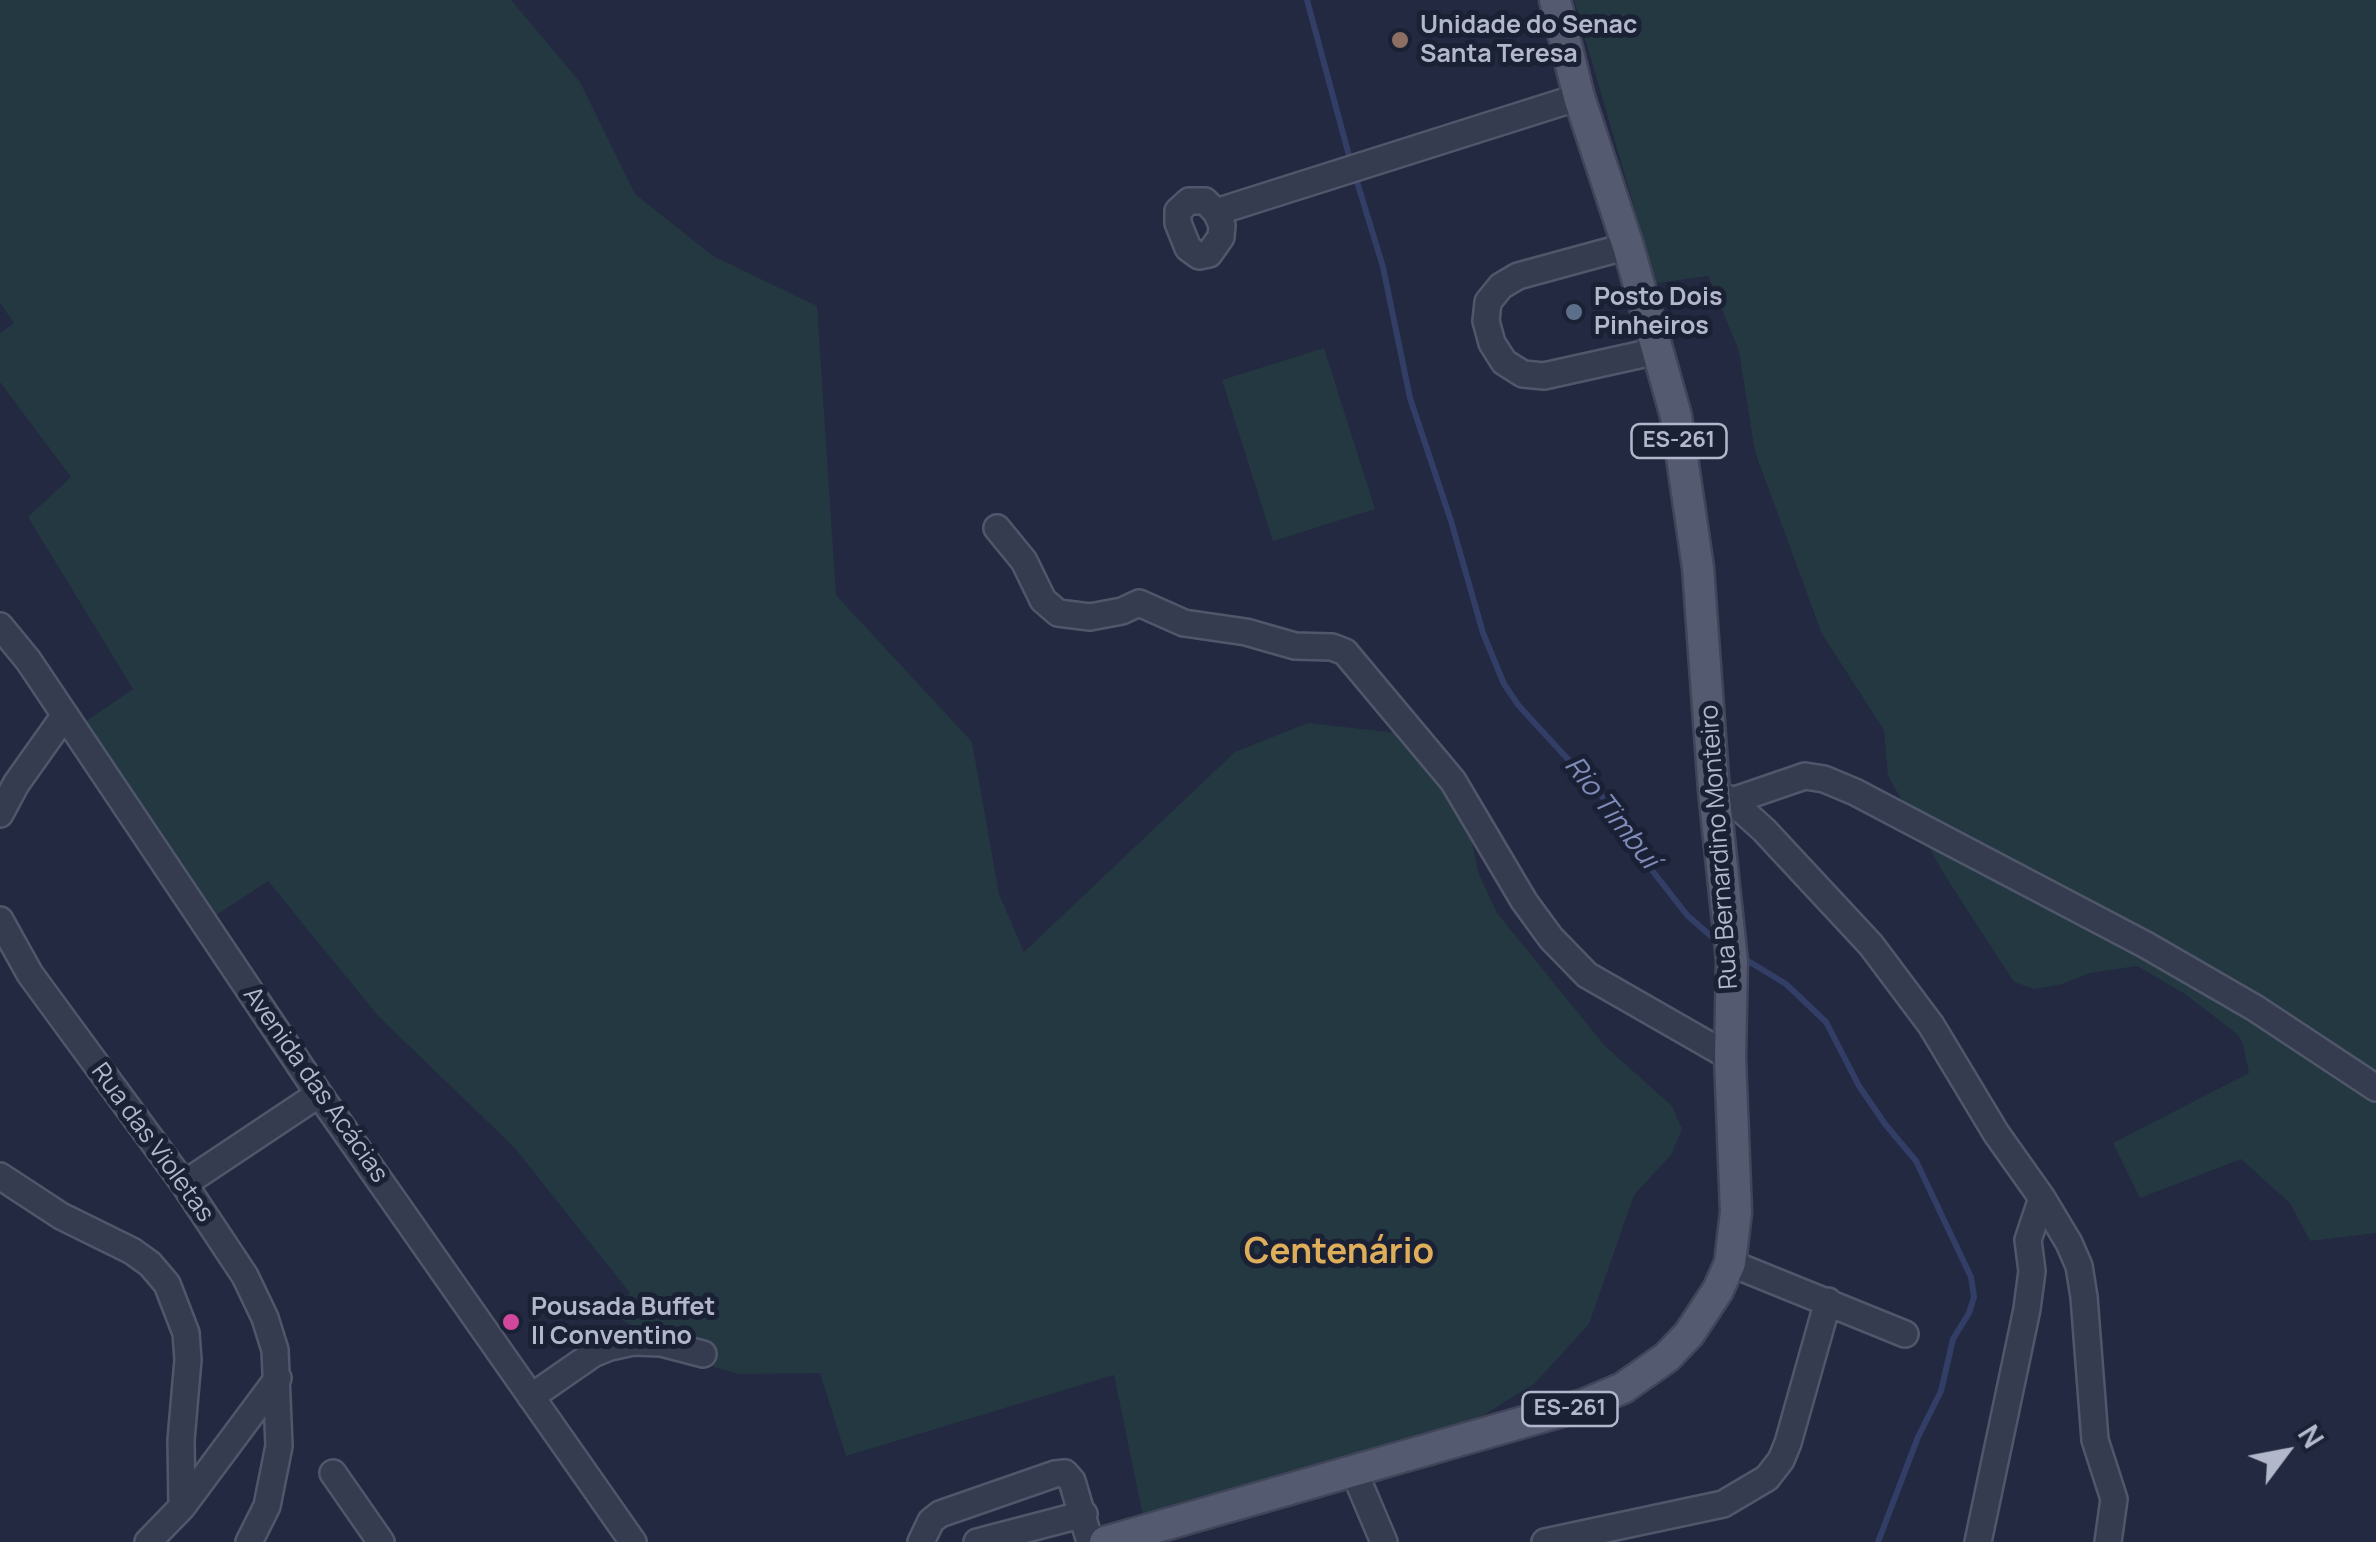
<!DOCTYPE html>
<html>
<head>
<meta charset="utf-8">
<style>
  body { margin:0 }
  #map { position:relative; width:2376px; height:1542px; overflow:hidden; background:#222940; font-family:Manrope,sans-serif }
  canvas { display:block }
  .north { position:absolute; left:2236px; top:1402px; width:100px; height:100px; -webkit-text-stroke:8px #1b2135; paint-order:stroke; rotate:58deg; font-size:28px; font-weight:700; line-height:40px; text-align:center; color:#b3b7cb }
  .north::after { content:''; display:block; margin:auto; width:35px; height:45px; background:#b3b7cb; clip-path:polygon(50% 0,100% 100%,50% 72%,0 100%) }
</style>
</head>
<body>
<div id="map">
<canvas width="2376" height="1542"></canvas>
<div class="north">N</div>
</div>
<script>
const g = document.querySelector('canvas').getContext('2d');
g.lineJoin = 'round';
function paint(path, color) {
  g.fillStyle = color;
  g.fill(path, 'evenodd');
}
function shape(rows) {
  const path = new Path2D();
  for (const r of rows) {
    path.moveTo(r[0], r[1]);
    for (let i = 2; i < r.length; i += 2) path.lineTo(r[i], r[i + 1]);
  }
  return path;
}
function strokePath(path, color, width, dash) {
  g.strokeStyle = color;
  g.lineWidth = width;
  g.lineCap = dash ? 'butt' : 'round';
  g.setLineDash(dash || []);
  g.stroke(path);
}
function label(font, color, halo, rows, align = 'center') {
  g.font = font + ' Manrope,sans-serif';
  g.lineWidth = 10;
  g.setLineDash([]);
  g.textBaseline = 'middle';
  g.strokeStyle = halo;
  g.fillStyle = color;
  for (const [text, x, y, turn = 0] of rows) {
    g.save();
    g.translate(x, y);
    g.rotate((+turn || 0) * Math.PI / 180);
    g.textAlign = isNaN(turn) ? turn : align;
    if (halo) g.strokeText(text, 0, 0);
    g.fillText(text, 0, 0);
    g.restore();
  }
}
paint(shape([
  [0,0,511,0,580,82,635,194,713,256,817,306,836,595,972,742,999,894,1024,952,1235,752,1308,723,1398,733,1485,827,1472,842,1478,872,1497,913,1605,1046,1672,1106,1682,1129,1671,1155,1634,1195,1589,1324,1535,1383,1447,1438,1144,1521,1114,1375,846,1456,820,1373,739,1374,681,1358,610,1312,630,1293,514,1147,379,1017,268,881,212,918,82,724,133,689,28,517,71,477,0,382,0,333,14,323,0,303],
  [1574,0,2376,0,2376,1233,2310,1241,2290,1203,2241,1159,2140,1198,2113,1143,2249,1073,2243,1044,2237,1034,2185,994,2137,966,2090,973,2062,984,2034,989,2014,982,1944,874,1888,776,1884,730,1822,634,1755,452,1739,351,1708,276,1656,283],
  [1324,348,1375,509,1273,541,1222,380]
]), '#243841');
strokePath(shape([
  [1307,0,1351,163],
  [1355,175,1383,267,1410,398,1451,521,1483,633,1504,684,1519,706,1610,805,1651,869,1687,915,1721,945],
  [1740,956,1786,984,1826,1022,1859,1086,1885,1124,1916,1161,1971,1277,1974,1297,1969,1313,1953,1339,1941,1391,1918,1437,1878,1542]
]), '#333e67', 6);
const minor = shape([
  [1216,212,1222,225,1221,237,1209,254,1199,256,1188,248,1178,223,1178,211,1189,201,1205,201,1216,212,1579,97],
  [1628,246,1518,276,1501,286,1488,302,1486,321,1492,343,1504,362,1523,374,1544,376,1657,351],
  [997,528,1024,561,1043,600,1058,613,1090,617,1122,611,1139,603,1184,623,1246,632,1295,646,1332,647,1345,652,1453,781,1524,901,1551,938,1587,975,1730,1057],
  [0,626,28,660,319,1094,633,1542],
  [1714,791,1732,801,1764,830,1871,945,1931,1025,1996,1133,2042,1198,2069,1243,2079,1266,2084,1297,2095,1440,2114,1499,2108,1542],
  [1732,801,1805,776,1824,779,1855,792,2146,945,2255,1008,2376,1088],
  [0,814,16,784,65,715],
  [0,920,30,974,184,1184,245,1276,265,1318,275,1350,279,1446,267,1506,249,1542],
  [0,1176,61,1216,132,1251,150,1264,167,1284,186,1333,188,1360,181,1440,182,1507],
  [184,1184,319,1094],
  [1730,1263,1905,1334],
  [531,1397,593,1354,610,1347,633,1342,661,1343,703,1354],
  [1353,1469,1384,1542],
  [333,1473,381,1542],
  [148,1542,182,1507,278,1378],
  [921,1542,931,1521,940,1514,1055,1474,1065,1473,1072,1481,1090,1542],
  [977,1542,1084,1514],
  [1545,1542,1723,1504,1767,1478,1781,1460,1788,1443,1828,1301],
  [1978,1542,2027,1309,2032,1271,2028,1240,2042,1198]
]);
const major = shape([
  [1105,1542,1583,1405,1623,1388,1667,1357,1689,1334,1718,1290,1730,1263,1736,1212,1730,1057,1732,961,1714,791,1698,568,1676,416,1628,246,1579,97,1555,0]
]);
strokePath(minor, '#51576b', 30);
strokePath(major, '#404559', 35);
strokePath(minor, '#363c50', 25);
strokePath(major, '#545a70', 30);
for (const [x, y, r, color] of [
  [1400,40,10,"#8d6e63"],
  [1574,312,10,"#5c6f8a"],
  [511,1322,10,"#d1479c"]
]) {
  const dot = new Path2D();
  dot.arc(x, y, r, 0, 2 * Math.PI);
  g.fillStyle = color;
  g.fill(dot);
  strokePath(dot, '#1b2135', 4);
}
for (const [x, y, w] of [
  [1679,441,95],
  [1570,1409,95]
]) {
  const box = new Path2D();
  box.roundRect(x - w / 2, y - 17, w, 34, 8);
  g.fillStyle = '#1b2135';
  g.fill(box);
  strokePath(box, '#b3b7cb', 2.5);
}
label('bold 22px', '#b3b7cb', null, [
  ["ES-261",1679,441],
  ["ES-261",1570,1409]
]);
label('bold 25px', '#b3b7cb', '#1b2135', [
  ["Unidade do Senac",1420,26],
  ["Santa Teresa",1420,55],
  ["Posto Dois",1594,298],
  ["Pinheiros",1594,327],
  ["Pousada Buffet",531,1308],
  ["Il Conventino",531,1337]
], 'left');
label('25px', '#b3b7cb', '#1b2135', [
  ["Rua Bernardino Monteiro",1720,847,-94],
  ["Avenida das Acácias",315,1085,55],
  ["Rua das Violetas",152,1143,54]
]);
label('italic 28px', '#808cb9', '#1b2135', [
  ["Rio Timbuí",1611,813,52]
]);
label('bold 35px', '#deae5a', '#1b2135', [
  ["Centenário",1339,1253]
]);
</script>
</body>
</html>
